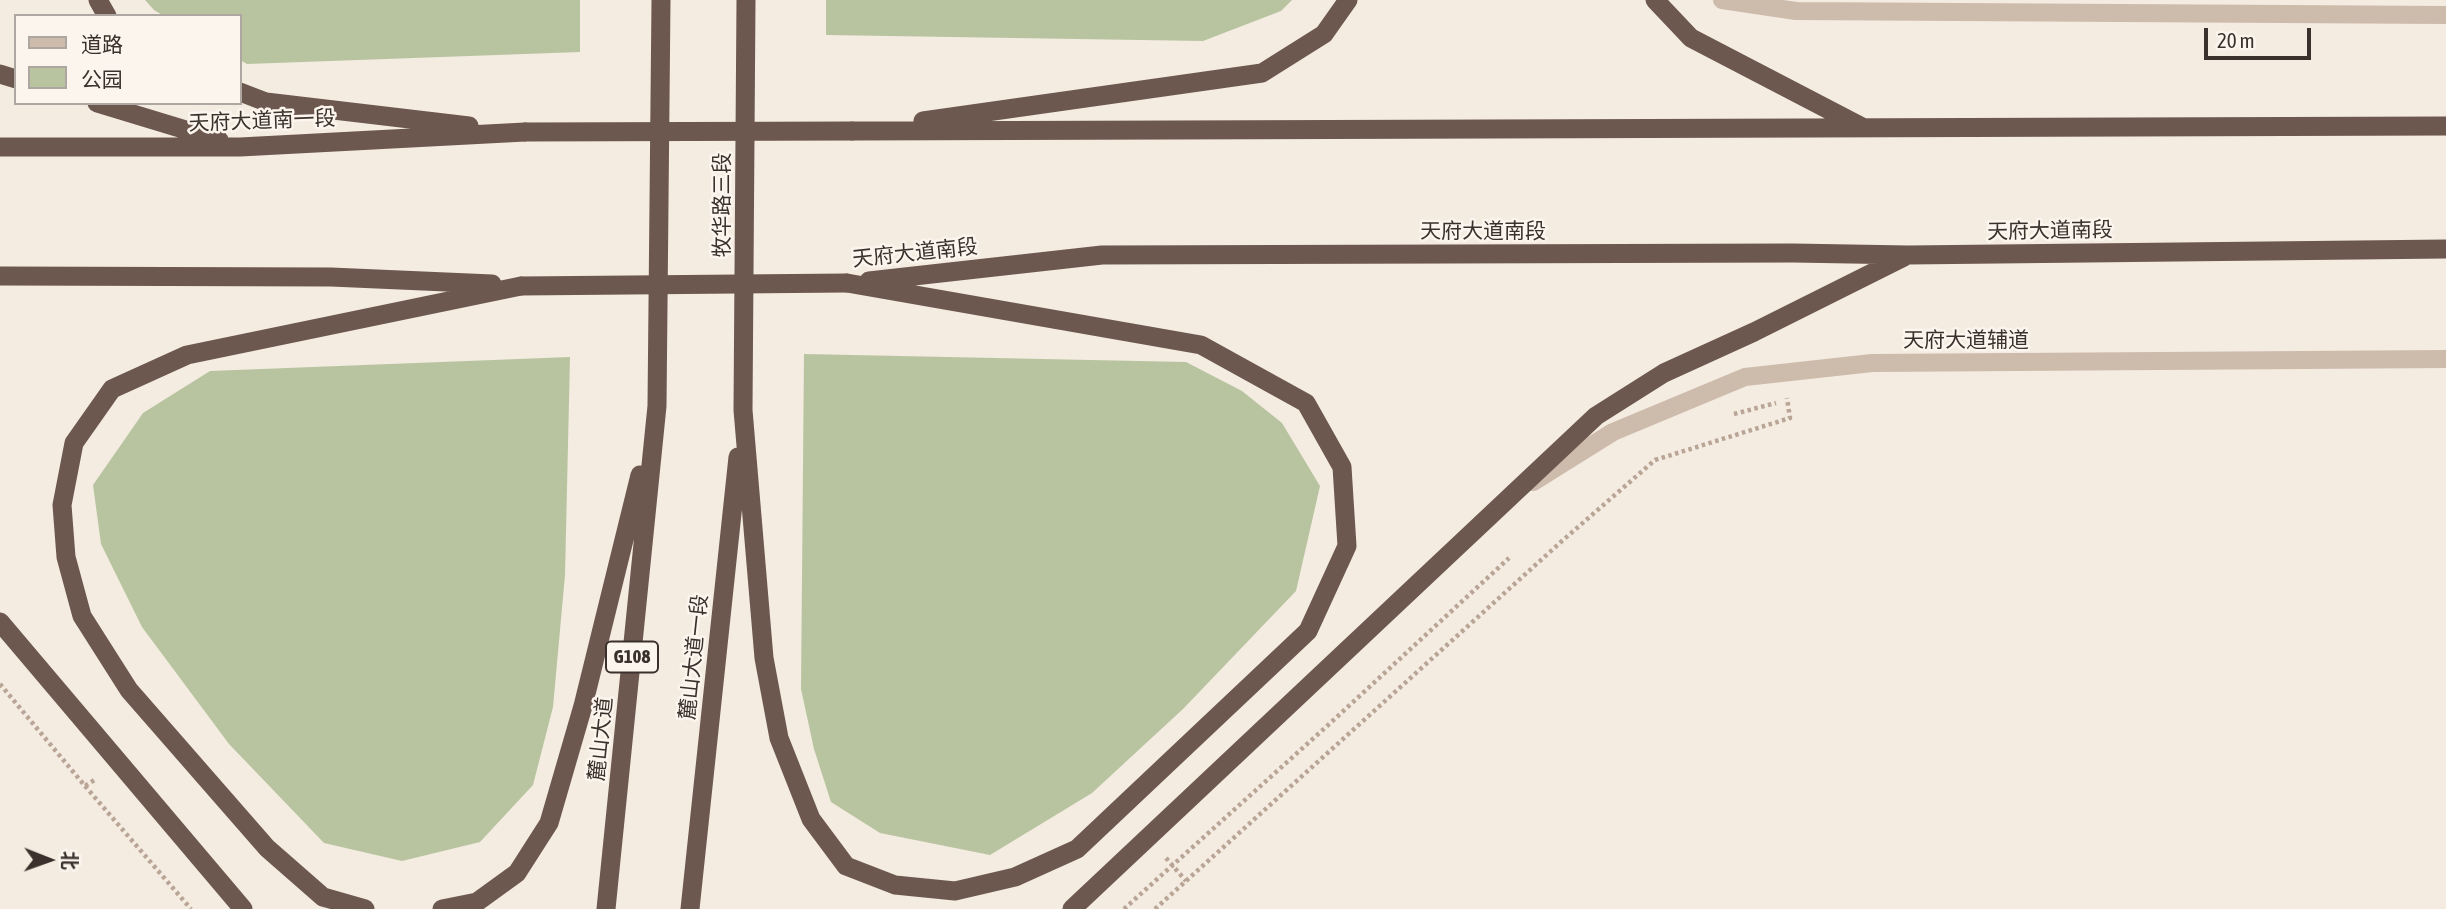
<!DOCTYPE html>
<html>
<head>
<meta charset="utf-8">
<style>
  body { margin:0 }
  #map { position:relative; width:2446px; height:909px; overflow:hidden; background:#f4ebe1; font-family:"Asap Condensed","Noto Sans SC",sans-serif }
  canvas { display:block }
  .legend { position:absolute; left:14px; top:14px; width:228px; height:91px; box-sizing:border-box; background:#fbf5ee; border:2px solid #aea6a0; margin:0; padding:9px 12px; list-style:none; font-size:21px; color:#3b302b }
  .legend li { display:flex; align-items:center; gap:14px; height:35px }
  .legend b { width:35px; border:2px solid #aea6a0 }
  .north { position:absolute; left:14px; top:825px; width:70px; height:70px; -webkit-text-stroke:5px #fbf5ee; paint-order:stroke; rotate:91deg; font-size:19px; font-weight:700; line-height:28px; text-align:center; color:#3b302b }
  .north::after { content:''; display:block; margin:auto; width:24px; height:32px; background:#3b302b; clip-path:polygon(50% 0,100% 100%,50% 72%,0 100%) }
  .scale { position:absolute; left:2204px; top:28px; width:107px; height:32px; box-sizing:border-box; border:4px solid #3b302b; border-top:0; padding-left:9px; font-size:21px; line-height:24px; white-space:nowrap; color:#3b302b; -webkit-text-stroke:5px #fbf5ee; paint-order:stroke }
</style>
</head>
<body>
<div id="map">
<canvas width="2446" height="909"></canvas>
<ul class="legend">
<li><b style="height:9px;background:#cdbbac"></b>道路</li>
<li><b style="height:19px;background:#b8c4a0"></b>公园</li>
</ul>
<div class="north">北</div>
<div class="scale">20 m</div>
</div>
<script>
const g = document.querySelector('canvas').getContext('2d');
g.lineJoin = 'round';
function paint(path, color) {
  g.fillStyle = color;
  g.fill(path, 'evenodd');
}
function shape(rows) {
  const path = new Path2D();
  for (const r of rows) {
    path.moveTo(r[0], r[1]);
    for (let i = 2; i < r.length; i += 2) path.lineTo(r[i], r[i + 1]);
  }
  return path;
}
function strokePath(path, color, width, dash) {
  g.strokeStyle = color;
  g.lineWidth = width;
  g.lineCap = dash ? 'butt' : 'round';
  g.setLineDash(dash || []);
  g.stroke(path);
}
function label(font, color, halo, rows, align = 'center') {
  g.font = font + ' "Asap Condensed","Noto Sans SC",sans-serif';
  g.lineWidth = 5;
  g.setLineDash([]);
  g.textBaseline = 'middle';
  g.strokeStyle = halo;
  g.fillStyle = color;
  for (const [text, x, y, turn = 0] of rows) {
    g.save();
    g.translate(x, y);
    g.rotate((+turn || 0) * Math.PI / 180);
    g.textAlign = isNaN(turn) ? turn : align;
    if (halo) g.strokeText(text, 0, 0);
    g.fillText(text, 0, 0);
    g.restore();
  }
}
paint(shape([
  [145,0,580,0,580,52,247,64,240,60,240,16,164,16,154,10],
  [826,0,1292,0,1281,11,1203,41,826,35],
  [804,354,1186,362,1242,391,1282,423,1320,486,1296,591,1183,709,1092,793,990,855,880,833,831,802,814,749,801,689],
  [570,357,565,575,553,707,533,785,480,842,402,861,324,843,229,744,142,627,101,544,93,485,143,413,210,371]
]), '#b8c4a0');
strokePath(shape([
  [1734,414,1776,403],
  [0,684,85,786,96,779],
  [85,786,191,909],
  [1166,858,1186,881],
  [1124,909,1326,727,1509,558],
  [1155,909,1562,541,1655,460,1790,418,1787,398]
]), '#b9a596', 4.5, [3.5, 3.5]);
strokePath(shape([
  [1722,0,1796,11,2446,15],
  [1533,482,1613,432,1745,377,1872,363,2446,359]
]), '#cdbbac', 18);
strokePath(shape([
  [98,0,107,16],
  [746,0,743,410,764,658,779,738,811,819,846,866,895,885,955,891,1015,877,1077,849,1308,631,1347,546,1342,467,1306,403,1201,345,847,283],
  [1655,0,1691,38,1862,127],
  [0,74,16,79],
  [240,92,266,102,469,126],
  [97,103,219,140],
  [923,121,1262,73,1324,34,1348,0],
  [852,131,2446,126],
  [0,147,240,147,525,132],
  [0,276,331,277,492,284],
  [869,281,1102,255,1793,253,1908,255,2446,249],
  [0,622,243,909],
  [365,909,323,897,267,848,129,690,82,616,66,557,62,505,74,443,112,389,187,355,521,286],
  [442,909,477,902,517,873,549,823,583,706,640,475],
  [606,909,657,406,661,0],
  [690,909,738,457],
  [1072,909,1596,416,1664,373,1754,332,1904,257]
]), '#6c584f', 19);
strokePath(shape([
  [525,132,852,131],
  [521,286,847,283]
]), '#6c584f', 19);
for (const [x, y, w] of [
  [632,657,52]
]) {
  const box = new Path2D();
  box.roundRect(x - w / 2, y - 15.5, w, 31, 5);
  g.fillStyle = '#fbf5ee';
  g.fill(box);
  strokePath(box, '#3b302b', 2);
}
label('bold 19px', '#3b302b', null, [
  ["G108",632,657]
]);
label('21px', '#3b302b', '#fbf5ee', [
  ["天府大道南一段",262,121,-2],
  ["牧华路三段",722,205,-90],
  ["天府大道南段",1483,231],
  ["天府大道南段",2050,231,-1],
  ["天府大道南段",915,253,-6],
  ["天府大道辅道",1966,340],
  ["麓山大道一段",694,657,-84],
  ["麓山大道",601,739,-84]
]);
</script>
</body>
</html>
